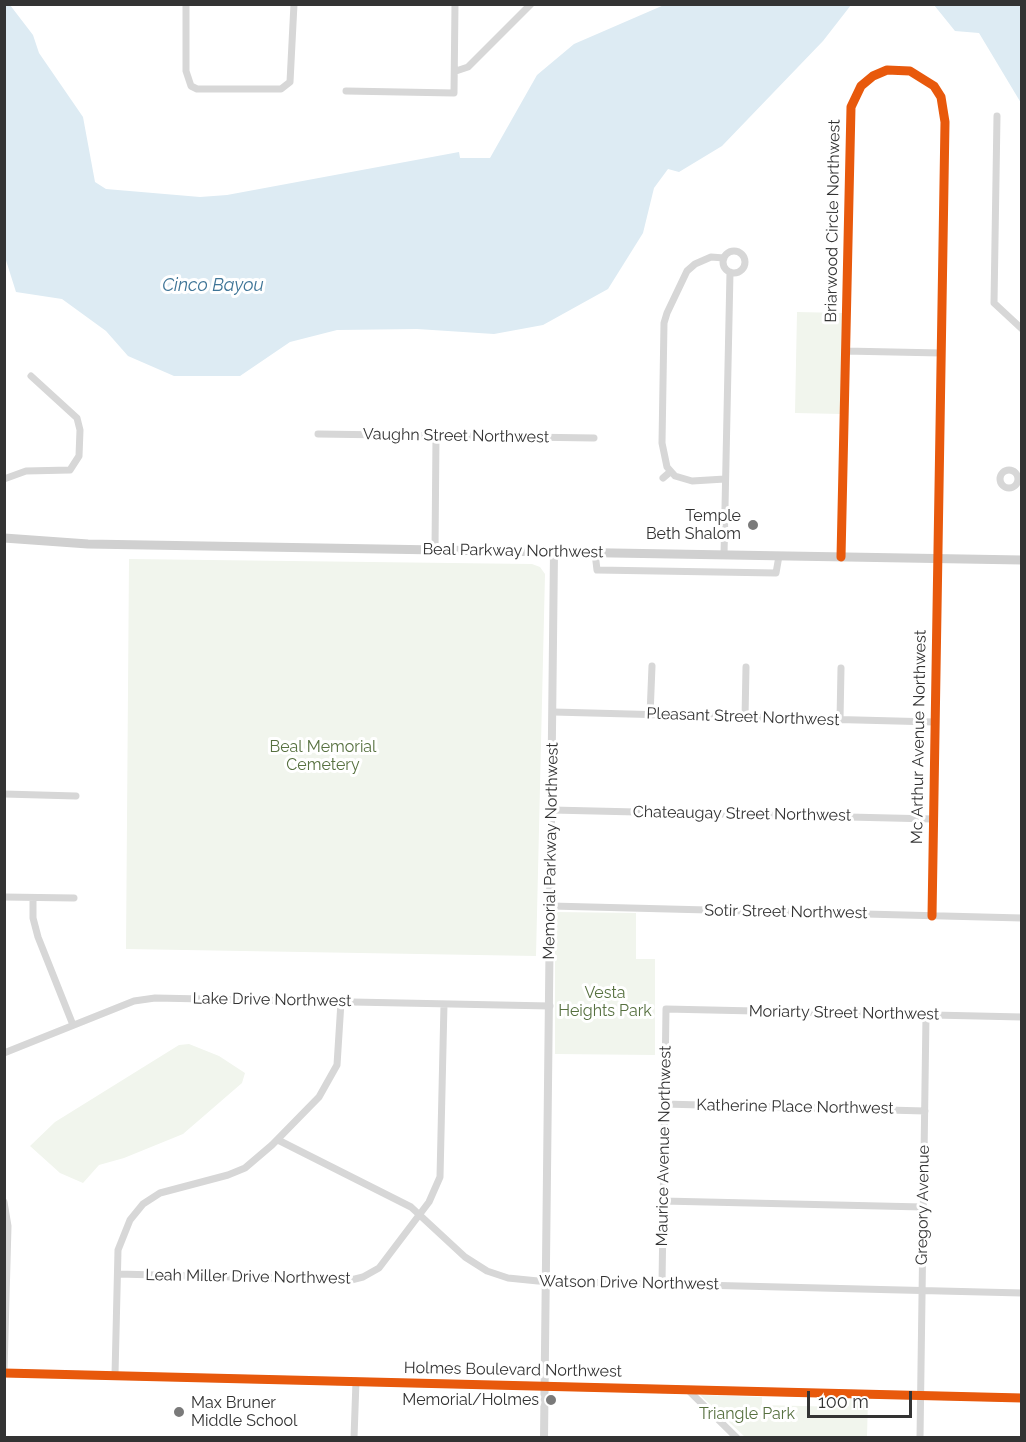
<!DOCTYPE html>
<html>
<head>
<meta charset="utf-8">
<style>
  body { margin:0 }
  #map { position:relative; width:1026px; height:1442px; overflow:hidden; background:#fff; font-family:Raleway,sans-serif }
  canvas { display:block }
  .frame { position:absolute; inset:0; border:6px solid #333; pointer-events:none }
  .scale { position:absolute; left:807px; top:1391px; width:105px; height:27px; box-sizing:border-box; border:3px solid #333; border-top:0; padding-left:8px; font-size:18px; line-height:21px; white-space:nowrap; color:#333; -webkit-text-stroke:4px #fff; paint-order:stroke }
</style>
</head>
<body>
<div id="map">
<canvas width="1026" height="1442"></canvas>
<div class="frame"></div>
<div class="scale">100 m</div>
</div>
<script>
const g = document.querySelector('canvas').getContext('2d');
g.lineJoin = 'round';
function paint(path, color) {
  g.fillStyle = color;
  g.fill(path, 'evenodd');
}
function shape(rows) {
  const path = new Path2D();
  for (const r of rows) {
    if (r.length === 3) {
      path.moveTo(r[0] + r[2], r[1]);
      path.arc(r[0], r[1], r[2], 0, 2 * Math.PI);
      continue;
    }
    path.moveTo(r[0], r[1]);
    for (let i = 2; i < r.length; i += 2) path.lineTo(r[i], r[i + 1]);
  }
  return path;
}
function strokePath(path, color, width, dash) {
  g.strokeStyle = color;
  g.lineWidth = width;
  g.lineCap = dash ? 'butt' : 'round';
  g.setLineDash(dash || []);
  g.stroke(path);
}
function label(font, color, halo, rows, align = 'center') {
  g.font = font + ' Raleway,sans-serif';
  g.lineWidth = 6;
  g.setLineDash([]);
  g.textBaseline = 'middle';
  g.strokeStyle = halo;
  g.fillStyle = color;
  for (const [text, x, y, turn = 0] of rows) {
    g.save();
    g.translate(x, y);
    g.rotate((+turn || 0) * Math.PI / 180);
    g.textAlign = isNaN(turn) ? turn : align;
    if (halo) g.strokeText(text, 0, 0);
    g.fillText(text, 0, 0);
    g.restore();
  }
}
paint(shape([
  [797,312,843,313,841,414,795,413],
  [129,559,532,564,540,567,545,574,536,956,126,949],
  [555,912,636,913,636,959,655,959,655,1055,555,1054],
  [189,1044,219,1056,245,1073,242,1083,183,1134,124,1158,99,1165,83,1183,60,1173,30,1146,55,1122,179,1045],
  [700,1395,762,1397,762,1405,843,1407,849,1406,850,1398,868,1398,867,1437,745,1437]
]), '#f1f5ed');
paint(shape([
  [4,5,10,5,33,35,39,53,83,117,95,182,106,189,200,197,227,195,459,152,460,158,490,158,537,75,574,44,664,5,851,5,823,41,722,146,679,172,668,169,654,188,643,233,608,289,543,325,494,334,417,329,337,330,290,342,240,376,174,376,128,356,106,331,62,299,16,292,4,254],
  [934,5,1021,5,1021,103,979,33,955,31]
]), '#ddebf3');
strokePath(shape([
  [186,4,186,71,191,86,197,89,281,89,290,82,294,4],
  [456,71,468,67,531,4],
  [346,91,454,93,455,4],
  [997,116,994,303,1022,329],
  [734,262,11],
  [724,258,711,257,695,264,687,271,667,313,664,323,662,443,667,467,675,476,692,481,725,479],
  [845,351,941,353],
  [318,434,594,438],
  [1009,479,9],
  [663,478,670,472],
  [4,479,26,471,70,470,79,456,80,430,77,418,31,376],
  [435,550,436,436],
  [595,553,597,570,776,573,779,556],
  [724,555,730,272],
  [841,557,851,107,861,86,873,76,887,70,910,71,934,86,941,97,945,122,932,916],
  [553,712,934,722],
  [650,715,652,666],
  [745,718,746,667],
  [840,720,841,668],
  [4,794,76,796],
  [552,810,933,819],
  [4,897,74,898],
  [33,898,33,918,38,937,73,1025],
  [551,906,1022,918],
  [4,1053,134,1001,155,998,550,1006],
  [664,1104,925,1111],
  [278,1140,411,1207,465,1257,487,1271,508,1278,538,1281,1022,1293],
  [663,1201,923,1207],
  [4,1202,8,1226,4,1371],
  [118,1274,351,1280,363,1277,379,1268,429,1202,440,1177,444,1004],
  [662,1284,666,1009,1022,1017],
  [115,1375,118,1250,130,1220,143,1204,160,1193,228,1175,245,1168,272,1145,319,1097,337,1065,341,1002],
  [688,1390,737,1438],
  [354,1438,356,1381],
  [920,1438,926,1015]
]), '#d7d7d7', 7);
strokePath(shape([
  [4,1373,1022,1398],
  [544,1438,554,552]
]), '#d7d7d7', 8);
strokePath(shape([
  [4,538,88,544,1022,560]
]), '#d0d0d0', 9);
strokePath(shape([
  [841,557,851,107,861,86,873,76,887,70,910,71,934,86,941,97,945,122,932,916],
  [4,1373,1022,1398]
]), '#e8590c', 9);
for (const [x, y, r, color] of [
  [753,525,6,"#7a7a7a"],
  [551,1400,6,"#7a7a7a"],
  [179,1412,6,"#7a7a7a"]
]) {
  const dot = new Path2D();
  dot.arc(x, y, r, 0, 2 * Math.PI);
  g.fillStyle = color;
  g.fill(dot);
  strokePath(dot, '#fff', 2);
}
label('16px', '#333', '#fff', [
  ["Briarwood Circle Northwest",833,221,-89],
  ["Vaughn Street Northwest",456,436,1],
  ["Beal Parkway Northwest",513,551,1],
  ["Pleasant Street Northwest",743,717,2],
  ["Mc Arthur Avenue Northwest",919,737,-89],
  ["Chateaugay Street Northwest",742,814,1],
  ["Memorial Parkway Northwest",551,851,-89],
  ["Sotir Street Northwest",786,912,1],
  ["Lake Drive Northwest",272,1000,1],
  ["Moriarty Street Northwest",844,1013,1],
  ["Katherine Place Northwest",795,1107,1],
  ["Maurice Avenue Northwest",664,1146,-89],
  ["Gregory Avenue",923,1205,-89],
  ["Leah Miller Drive Northwest",248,1277,1],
  ["Watson Drive Northwest",629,1283,1],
  ["Holmes Boulevard Northwest",513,1370,1]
]);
label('16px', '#333', '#fff', [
  ["Temple",741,516],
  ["Beth Shalom",741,534],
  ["Memorial/Holmes",539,1400],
  ["Max Bruner",191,1403,"left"],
  ["Middle School",191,1421,"left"]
], 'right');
label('16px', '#56703f', '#fff', [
  ["Beal Memorial",323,747],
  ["Cemetery",323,765],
  ["Vesta",605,993],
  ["Heights Park",605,1011],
  ["Triangle Park",747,1414]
]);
label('italic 18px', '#3f7597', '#fff', [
  ["Cinco Bayou",213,286]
]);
</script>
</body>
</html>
